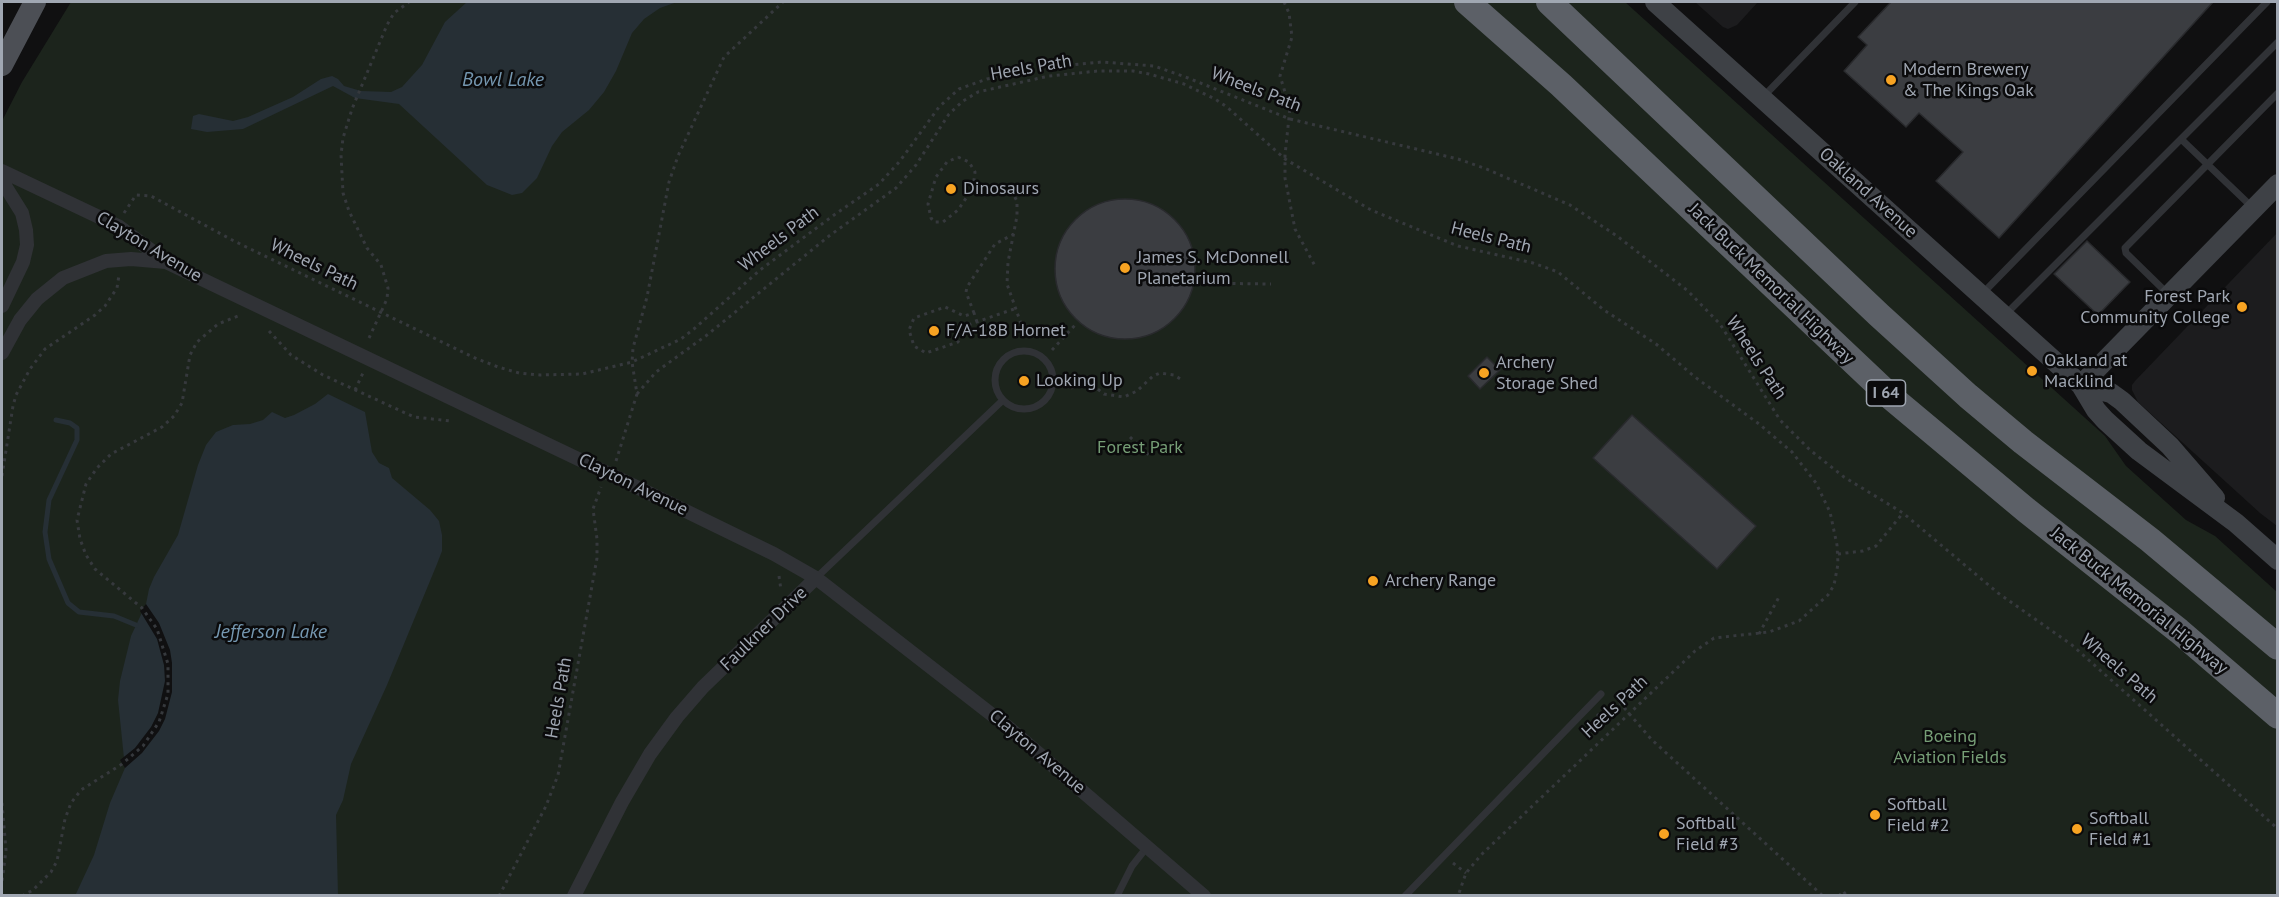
<!DOCTYPE html>
<html>
<head>
<meta charset="utf-8">
<style>
  body { margin:0 }
  #map { position:relative; width:2279px; height:897px; overflow:hidden; background:#101011; font-family:"PT Sans",sans-serif }
  canvas { display:block }
  .frame { position:absolute; inset:0; border:3px solid #a0a7b2; pointer-events:none }
</style>
</head>
<body>
<div id="map">
<canvas width="2279" height="897"></canvas>
<div class="frame"></div>
</div>
<script>
const g = document.querySelector('canvas').getContext('2d');
g.lineJoin = 'round';
function paint(path, color) {
  g.fillStyle = color;
  g.fill(path, 'evenodd');
}
function shape(rows) {
  const path = new Path2D();
  for (const r of rows) {
    if (r.length === 3) {
      path.moveTo(r[0] + r[2], r[1]);
      path.arc(r[0], r[1], r[2], 0, 2 * Math.PI);
      continue;
    }
    path.moveTo(r[0], r[1]);
    for (let i = 2; i < r.length; i += 2) path.lineTo(r[i], r[i + 1]);
  }
  return path;
}
function strokePath(path, color, width, dash) {
  g.strokeStyle = color;
  g.lineWidth = width;
  g.lineCap = dash ? 'butt' : 'round';
  g.setLineDash(dash || []);
  g.stroke(path);
}
function label(font, color, halo, rows, align = 'center') {
  g.font = font + ' "PT Sans",sans-serif';
  g.lineWidth = 5;
  g.setLineDash([]);
  g.textBaseline = 'middle';
  g.strokeStyle = halo;
  g.fillStyle = color;
  for (const [text, x, y, turn = 0] of rows) {
    g.save();
    g.translate(x, y);
    g.rotate((+turn || 0) * Math.PI / 180);
    g.textAlign = isNaN(turn) ? turn : align;
    if (halo) g.strokeText(text, 0, 0);
    g.fillText(text, 0, 0);
    g.restore();
  }
}
paint(shape([
  [1695,2,1758,2,1737,25,1728,29,1723,27],
  [2277,233,2277,526,2260,513,2138,402,2132,390,2132,385,2135,381]
]), '#1c1c1e');
paint(shape([
  [71,2,1625,2,2105,436,2126,466,2186,520,2215,536,2277,592,2277,895,2,895,2,121,22,82]
]), '#1c241c');
paint(shape([
  [467,2,677,2,660,8,644,19,632,33,616,71,604,92,589,110,562,132,552,146,537,178,522,193,512,195,487,185,399,104,355,98,333,86,243,129,207,132,191,129,193,116,199,114,233,121,248,117,293,97,321,79,332,76,338,79,344,86,361,91,391,92,402,87,422,65,445,22],
  [328,394,365,412,372,452,379,463,389,468,392,478,430,510,439,521,442,535,442,551,437,564,387,685,351,764,343,800,336,815,338,895,75,896,94,855,110,803,125,768,118,700,120,681,131,636,146,604,149,589,154,577,178,535,198,465,206,445,216,432,233,425,250,424,263,420,272,412,285,418,294,415,315,404]
]), '#262f35');
paint(shape([
  [146,604,159,623,170,650,172,663,172,692,165,719,159,731,142,753,125,768,120,760,135,748,151,727,158,713,165,681,164,665,157,639,140,611]
]), '#101011');
strokePath(shape([
  [56,420,70,423,77,428,77,440,49,500,45,532,49,559,68,603,79,612,114,616,136,625]
]), '#262f35', 5);
const building = shape([
  [1891,2,2213,2,1999,238,1936,181,1963,152,1919,113,1906,127,1844,71,1867,45,1858,37,1891,2],
  [1125,269,70],
  [2087,241,2130,282,2098,315,2054,274,2087,241],
  [1487,357,1500,370,1480,389,1468,376,1487,357],
  [1632,415,1756,526,1717,569,1593,458,1632,415]
]);
paint(building, '#3b3d41');
strokePath(building, '#292a2d', 1.5);
strokePath(shape([
  [1284,2,1289,13,1292,37,1280,76,1290,108,1285,155,1285,178,1295,229,1315,266],
  [958,157,969,162,975,172,973,188,958,210,943,222,934,222,931,218,928,204,936,177,947,162,958,157],
  [973,188,1008,191,1012,192,1017,201,1017,216,1008,262,1007,284,1025,335],
  [124,213,136,195,151,196,234,241,475,358,498,367,519,373,540,375,582,374,632,362,681,339,695,328,760,270,834,215,879,184,900,161,939,107,959,89,987,79,1049,67,1102,62,1154,66,1188,78,1290,119,1458,159,1484,168,1570,205,1617,236,1688,291,1720,324,1780,420,1810,450,1844,477,1903,513,1998,593,2072,645,2278,829],
  [1195,283,1271,284],
  [974,313,966,292,967,287,995,244,1014,234],
  [977,322,974,313,964,316,945,307,914,318,909,330,914,346,926,353,958,342,965,326,1014,309],
  [269,331,291,355,323,375,414,417,451,421],
  [369,338,387,299,388,288,381,265,367,248,349,211,343,193,341,155,343,138,352,109,387,25,394,13,409,2],
  [1052,350,1077,323],
  [1071,388,1084,383,1090,383,1104,394,1124,397,1137,391,1153,376,1160,373,1174,375,1182,380],
  [355,390,363,373],
  [637,394,656,372,707,335,829,236,896,188,916,165,949,114,963,101,978,92,1049,76,1098,71,1133,71,1149,74,1184,84,1215,99,1227,107,1285,159,1371,210,1458,246,1533,263,1558,272,1604,310,1656,344,1695,377,1759,424,1792,452,1816,483,1830,512,1837,545,1838,564,1834,585,1828,595,1799,621,1769,632,1714,638,1695,651,1481,855,1466,873,1458,896],
  [1130,437,1151,457],
  [616,461,637,394,632,362,633,348,647,297,669,182,678,156,724,57,783,2],
  [2,476,13,406,16,395,30,369,45,349,95,315,105,306,117,288,119,275],
  [1838,554,1863,551,1876,546,1903,513],
  [779,576,781,590],
  [1759,634,1779,597],
  [1597,714,1602,719,1620,703,1652,740,1823,896],
  [2,803,6,850,2,883],
  [1453,863,1466,873],
  [22,896,33,890,51,872,57,861,65,819,71,803,81,790,122,764,143,746,159,722,168,694,168,664,157,629,142,608,95,569,86,555,80,539,77,520,86,484,97,468,111,454,162,427,174,416,182,403,190,355,197,342,218,324,238,316],
  [499,896,546,806,558,775,597,558,597,539,593,509,601,487],
  [1839,896,1843,891,1847,896]
]), '#36393d', 3, [3, 4.5]);
strokePath(shape([
  [1763,97,1855,2],
  [2181,139,2252,207],
  [1983,293,2267,2],
  [2167,293,2126,253,2125,248,2278,93],
  [2006,314,2278,42],
  [1024,380,29],
  [816,578,1003,400],
  [1117,896,1132,866,1147,847],
  [1405,896,1601,694]
]), '#303236', 7);
strokePath(shape([
  [2,171,118,226,168,263,618,478,774,554,816,578,1009,728,1204,896],
  [2,181,22,213,26,230,27,245,23,262,2,306],
  [2,353,20,320,37,299,63,278,106,261,131,259,166,262],
  [574,896,622,802,650,754,677,717,703,687,816,578]
]), '#303236', 14);
strokePath(shape([
  [1655,2,2081,385,2096,410,2105,420,2139,451,2236,523,2278,560],
  [2081,385,2278,184],
  [2081,385,2111,393,2122,401,2170,446,2215,498]
]), '#3e4146', 20);
strokePath(shape([
  [2,65,35,2]
]), '#4c4f55', 22);
strokePath(shape([
  [1467,2,1561,85,1892,398,2026,510,2179,631,2278,716],
  [1549,2,1879,315,1968,396,2023,442,2150,540,2278,647]
]), '#5c6067', 26);
for (const [x, y, r, color] of [
  [1891,80,6,"#f7a322"],
  [951,189,6,"#f7a322"],
  [1125,268,6,"#f7a322"],
  [2242,307,6,"#f7a322"],
  [934,331,6,"#f7a322"],
  [2032,371,6,"#f7a322"],
  [1484,373,6,"#f7a322"],
  [1024,381,6,"#f7a322"],
  [1373,581,6,"#f7a322"],
  [1875,815,6,"#f7a322"],
  [2077,829,6,"#f7a322"],
  [1664,834,6,"#f7a322"]
]) {
  const dot = new Path2D();
  dot.arc(x, y, r, 0, 2 * Math.PI);
  g.fillStyle = color;
  g.fill(dot);
  strokePath(dot, '#0b0b0c', 2);
}
for (const [x, y, w] of [
  [1886,393,39]
]) {
  const box = new Path2D();
  box.roundRect(x - w / 2, y - 13, w, 26, 4.5);
  g.fillStyle = '#0b0b0c';
  g.fill(box);
  strokePath(box, '#a0a7b2', 1.5);
}
label('bold 16px', '#a0a7b2', null, [
  ["I 64",1886,393]
]);
label('18px', '#a0a7b2', '#0b0b0c', [
  ["Heels Path",1031,68,-10],
  ["Wheels Path",1256,90,21],
  ["Oakland Avenue",1868,193,42],
  ["Heels Path",1491,238,14],
  ["Wheels Path",779,239,-37],
  ["Clayton Avenue",149,247,31],
  ["Wheels Path",314,265,26],
  ["Jack Buck Memorial Highway",1771,284,44],
  ["Wheels Path",1756,358,57],
  ["Clayton Avenue",633,485,26],
  ["Jack Buck Memorial Highway",2139,601,39],
  ["Faulkner Drive",764,629,-44],
  ["Wheels Path",2119,669,41],
  ["Heels Path",559,698,-80],
  ["Heels Path",1615,707,-43],
  ["Clayton Avenue",1037,752,40]
]);
label('18px', '#a0a7b2', '#0b0b0c', [
  ["Modern Brewery",1903,70],
  ["& The Kings Oak",1903,91],
  ["Dinosaurs",963,189],
  ["James S. McDonnell",1137,258],
  ["Planetarium",1137,279],
  ["Forest Park",2230,297,"right"],
  ["Community College",2230,318,"right"],
  ["F/A-18B Hornet",946,331],
  ["Oakland at",2044,361],
  ["Macklind",2044,382],
  ["Archery",1496,363],
  ["Storage Shed",1496,384],
  ["Looking Up",1036,381],
  ["Archery Range",1385,581],
  ["Softball",1887,805],
  ["Field #2",1887,826],
  ["Softball",2089,819],
  ["Field #1",2089,840],
  ["Softball",1676,824],
  ["Field #3",1676,845]
], 'left');
label('18px', '#769e76', '#0b0b0c', [
  ["Forest Park",1140,448],
  ["Boeing",1950,737],
  ["Aviation Fields",1950,758]
]);
label('italic 20px', '#7597b0', '#0b0b0c', [
  ["Bowl Lake",503,80],
  ["Jefferson Lake",271,632]
]);
</script>
</body>
</html>
